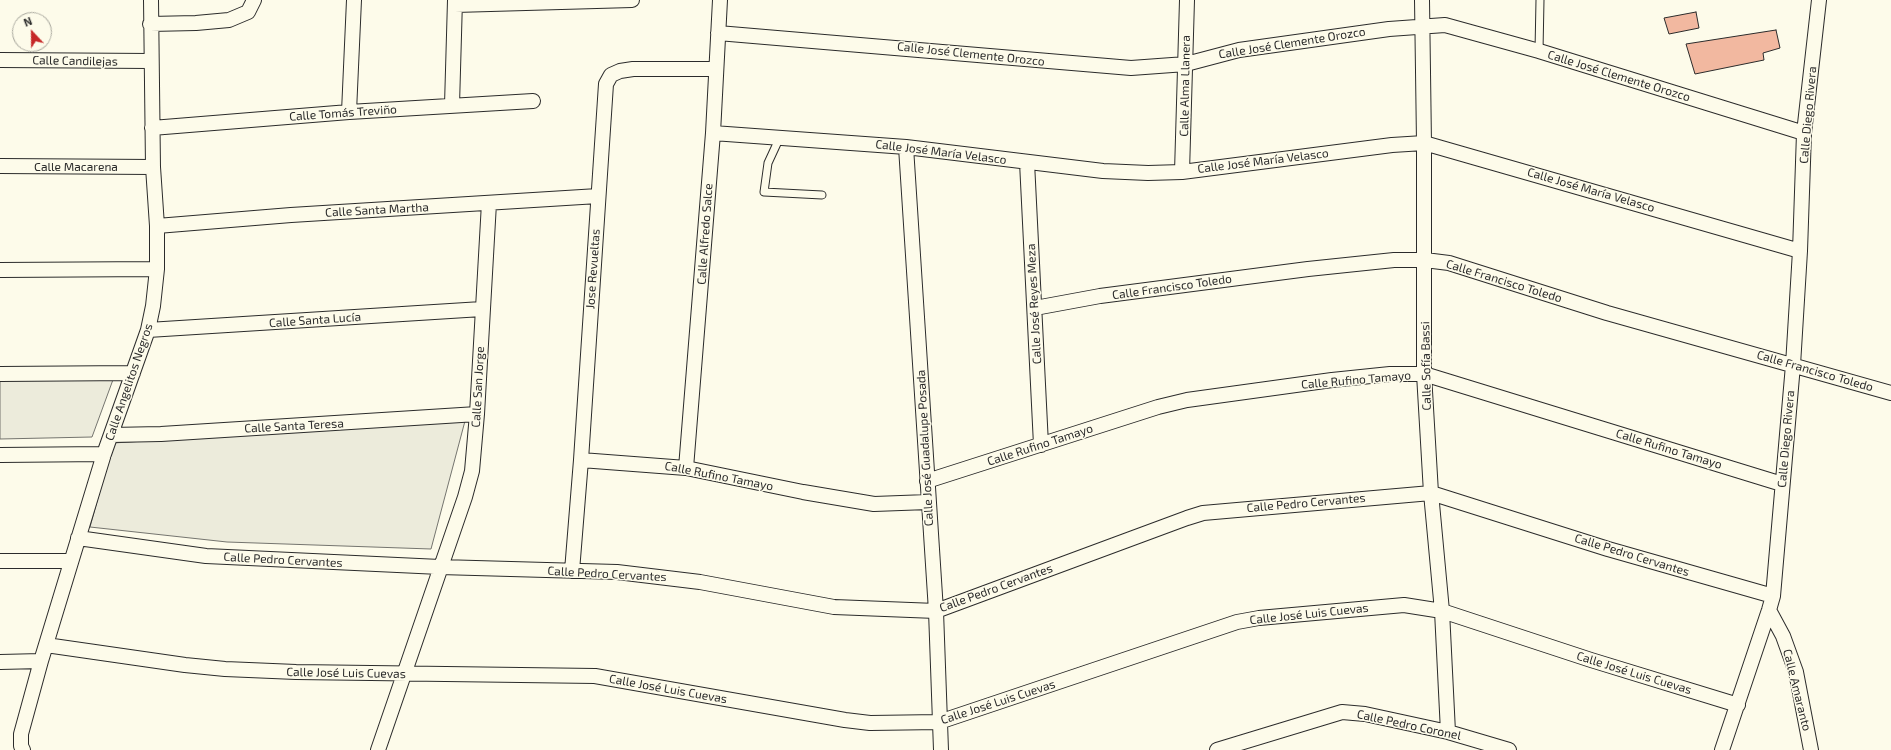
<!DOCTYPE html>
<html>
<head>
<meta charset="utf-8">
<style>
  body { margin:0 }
  #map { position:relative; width:1891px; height:750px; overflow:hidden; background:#fdfbea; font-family:"Exo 2",sans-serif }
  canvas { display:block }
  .north { position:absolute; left:12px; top:12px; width:40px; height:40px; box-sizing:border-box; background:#fdfbea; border:1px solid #a9a89e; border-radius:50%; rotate:338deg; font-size:11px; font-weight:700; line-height:16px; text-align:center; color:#2b2b2b }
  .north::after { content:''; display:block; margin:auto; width:14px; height:18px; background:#c62828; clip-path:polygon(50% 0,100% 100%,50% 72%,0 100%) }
</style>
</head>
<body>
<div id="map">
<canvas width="1891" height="750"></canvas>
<div class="north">N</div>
</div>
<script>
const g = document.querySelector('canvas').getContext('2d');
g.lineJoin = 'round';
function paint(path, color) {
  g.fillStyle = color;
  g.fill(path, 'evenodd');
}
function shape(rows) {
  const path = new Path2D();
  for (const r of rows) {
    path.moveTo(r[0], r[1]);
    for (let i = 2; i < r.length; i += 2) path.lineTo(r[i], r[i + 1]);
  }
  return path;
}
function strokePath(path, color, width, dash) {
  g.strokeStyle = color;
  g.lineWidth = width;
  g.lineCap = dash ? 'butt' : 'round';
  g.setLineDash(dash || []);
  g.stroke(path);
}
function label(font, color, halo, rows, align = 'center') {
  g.font = font + ' "Exo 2",sans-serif';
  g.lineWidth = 3;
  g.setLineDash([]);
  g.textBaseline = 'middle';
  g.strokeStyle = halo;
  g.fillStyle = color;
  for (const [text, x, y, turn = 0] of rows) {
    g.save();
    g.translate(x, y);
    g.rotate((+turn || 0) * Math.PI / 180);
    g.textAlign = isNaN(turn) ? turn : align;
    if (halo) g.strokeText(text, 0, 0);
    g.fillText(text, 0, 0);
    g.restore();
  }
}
const green = shape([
  [114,377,92,437,0,439,0,378,114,377],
  [465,421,431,549,227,542,90,527,113,443,465,421]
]);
paint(green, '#ecebdb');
strokePath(green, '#74746e', 1);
const building = shape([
  [1696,12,1699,28,1669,34,1664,18,1696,12],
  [1776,30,1780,48,1763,53,1764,60,1695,74,1686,44,1776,30]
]);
paint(building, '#f2b8a0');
strokePath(building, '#2b2b2b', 1);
const lane = shape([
  [1539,51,1540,0],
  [780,137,768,163,764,192,822,195]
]);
const street = shape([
  [1422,0,1424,143,1424,374,1431,493,1442,611,1448,732],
  [455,5,632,0],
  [150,24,196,23,229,20,248,12,254,0],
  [718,33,1131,68,1186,64,1239,50,1389,29,1445,25,1539,51,1804,133],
  [0,60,150,61],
  [452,105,455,0],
  [349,112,354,0],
  [152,128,349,112,533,101],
  [713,133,906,147,1103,171,1148,173,1182,172,1392,145,1424,143,1800,251],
  [906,147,936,611,941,750],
  [1027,162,1041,445],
  [0,166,153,167],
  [1182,172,1187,0],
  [157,226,291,215,598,196],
  [0,270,157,269],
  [1035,308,1100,296,1308,269,1394,260,1425,260,1449,263,1607,313,1891,393],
  [148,330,482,309],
  [0,374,133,373],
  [111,435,161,434,477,414],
  [0,455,104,454],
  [581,460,686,468,803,492,874,504,928,502],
  [686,468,713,133,720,0],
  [927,481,1158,407,1187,400,1332,380,1390,374,1424,374,1782,484],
  [78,538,206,556,440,567,617,572,700,582,834,607,936,611,1187,518,1203,513,1431,493,1608,549,1773,596],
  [0,561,71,561],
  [572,571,581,460,606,84,611,75,620,71,633,69,716,69],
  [1769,610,1783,636,1796,672,1811,750],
  [46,645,185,665,225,669,296,672,595,676,845,720,870,723,939,722,1237,622,1259,618,1404,605,1442,611,1591,660,1738,705],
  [0,662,41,661],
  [23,750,21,746,21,734,41,661,104,454,148,330,153,306,157,269,157,226,153,167,151,0],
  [378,750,465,497,472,471,477,414,489,203],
  [1217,750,1342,712,1365,714,1448,732,1509,750],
  [1722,750,1769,610,1773,596,1793,365,1800,251,1804,133,1819,0]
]);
strokePath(lane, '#2b2b2b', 9);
strokePath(street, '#2b2b2b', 16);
strokePath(lane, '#fdfbea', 7);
strokePath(street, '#fdfbea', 14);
label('12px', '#2b2b2b', '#fdfbea', [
  ["Calle José Clemente Orozco",1292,43,-9],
  ["Calle José Clemente Orozco",971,54,6],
  ["Calle Candilejas",75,61,1],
  ["Calle José Clemente Orozco",1619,76,17],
  ["Calle Alma Llanera",1185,86,-89],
  ["Calle Tomás Treviño",343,113,-4],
  ["Calle Diego Rivera",1808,115,-85],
  ["Calle José María Velasco",941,152,7],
  ["Calle José María Velasco",1263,161,-7],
  ["Calle Macarena",76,167],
  ["Calle José María Velasco",1591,190,16],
  ["Calle Santa Martha",377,210,-3],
  ["Calle Alfredo Salce",705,234,-86],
  ["Jose Revueltas",593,269,-86],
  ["Calle Francisco Toledo",1504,281,17],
  ["Calle Francisco Toledo",1172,287,-8],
  ["Calle José Reyes Meza",1034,304,-93],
  ["Calle Santa Lucía",315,320,-4],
  ["Calle Sofía Bassi",1426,366,-91],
  ["Calle Francisco Toledo",1815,371,16],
  ["Calle Rufino Tamayo",1356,380,-5],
  ["Calle Angelitos Negros",129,382,-71],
  ["Calle San Jorge",478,387,-87],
  ["Calle Santa Teresa",294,426,-3],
  ["Calle Diego Rivera",1786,439,-85],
  ["Calle Rufino Tamayo",1040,445,-18],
  ["Calle José Guadalupe Posada",925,448,-93],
  ["Calle Rufino Tamayo",1669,449,17],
  ["Calle Rufino Tamayo",719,476,11],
  ["Calle Pedro Cervantes",1306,503,-5],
  ["Calle Pedro Cervantes",1632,555,17],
  ["Calle Pedro Cervantes",283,560,3],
  ["Calle Pedro Cervantes",607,574,3],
  ["Calle Pedro Cervantes",996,588,-20],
  ["Calle José Luis Cuevas",1309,614,-6],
  ["Calle José Luis Cuevas",346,673,1],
  ["Calle José Luis Cuevas",1634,673,17],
  ["Calle José Luis Cuevas",668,689,10],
  ["Calle Amaranto",1797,690,76],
  ["Calle José Luis Cuevas",998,702,-18],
  ["Calle Pedro Coronel",1409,725,12]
]);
</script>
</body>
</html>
